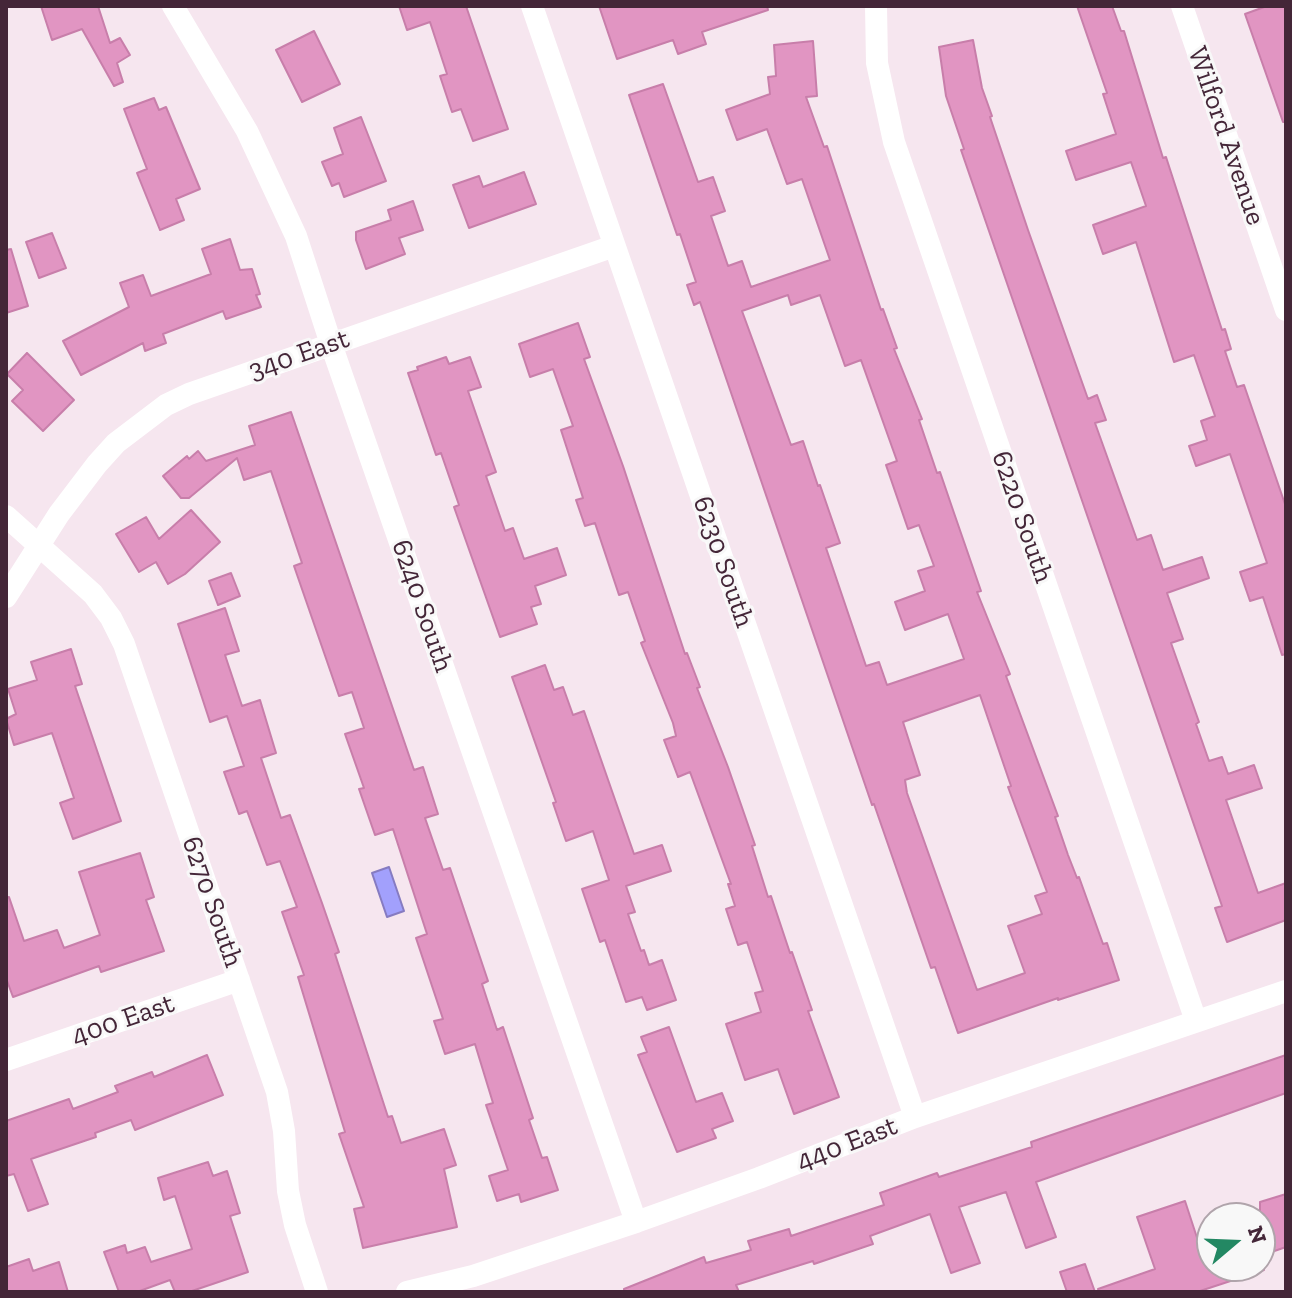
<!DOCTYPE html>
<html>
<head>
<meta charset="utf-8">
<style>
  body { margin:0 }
  #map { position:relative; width:1292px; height:1298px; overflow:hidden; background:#f6e6ef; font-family:"Zilla Slab",serif }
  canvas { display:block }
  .frame { position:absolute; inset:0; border:8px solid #442638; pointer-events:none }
  .north { position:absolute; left:1196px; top:1202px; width:80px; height:80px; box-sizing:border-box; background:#f8f8f8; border:2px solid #b0a4ab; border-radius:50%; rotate:71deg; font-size:22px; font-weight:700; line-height:32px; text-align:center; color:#442638 }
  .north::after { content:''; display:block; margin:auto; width:28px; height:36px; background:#238863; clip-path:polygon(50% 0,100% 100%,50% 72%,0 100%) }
</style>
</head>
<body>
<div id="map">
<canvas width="1292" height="1298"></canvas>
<div class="frame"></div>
<div class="north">N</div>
</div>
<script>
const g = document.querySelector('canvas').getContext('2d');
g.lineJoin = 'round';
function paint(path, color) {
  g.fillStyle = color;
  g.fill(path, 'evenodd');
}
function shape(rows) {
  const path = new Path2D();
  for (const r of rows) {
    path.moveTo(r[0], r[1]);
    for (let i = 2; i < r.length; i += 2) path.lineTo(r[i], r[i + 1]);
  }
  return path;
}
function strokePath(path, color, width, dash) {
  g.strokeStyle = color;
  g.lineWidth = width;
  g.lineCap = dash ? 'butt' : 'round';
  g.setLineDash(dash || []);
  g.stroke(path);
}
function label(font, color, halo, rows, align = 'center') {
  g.font = font + ' "Zilla Slab",serif';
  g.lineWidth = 6;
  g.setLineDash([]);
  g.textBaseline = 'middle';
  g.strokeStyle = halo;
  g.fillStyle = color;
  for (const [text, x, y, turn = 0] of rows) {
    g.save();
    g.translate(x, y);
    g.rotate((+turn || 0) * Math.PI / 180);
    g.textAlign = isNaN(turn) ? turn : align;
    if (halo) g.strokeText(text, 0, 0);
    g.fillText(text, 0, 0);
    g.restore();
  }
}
const water = shape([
  [389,867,404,911,387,917,372,873,389,867]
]);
paint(water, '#a2a0fc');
strokePath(water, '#867bc1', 2);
const building = shape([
  [41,6,98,6,110,43,120,38,130,55,117,63,123,82,114,86,82,29,52,40,41,6],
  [399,6,466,6,508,129,473,141,461,109,452,112,440,76,447,74,430,22,407,30,399,6],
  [599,6,767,6,768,10,702,32,706,44,678,54,673,40,617,59,599,6],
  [1077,6,1112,6,1121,31,1124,31,1163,158,1166,157,1222,330,1225,329,1231,349,1225,351,1237,387,1244,385,1286,507,1286,654,1282,655,1263,597,1250,601,1240,572,1267,563,1230,454,1196,466,1189,446,1207,440,1201,421,1215,416,1194,355,1174,362,1136,242,1103,254,1093,225,1146,206,1131,162,1076,180,1066,151,1116,134,1103,94,1107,93,1077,6],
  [1267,6,1286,6,1286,122,1283,122,1245,14,1267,6],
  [314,31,340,84,302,102,276,50,314,31],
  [973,40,982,88,992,116,990,117,1028,230,1088,399,1097,395,1106,420,1095,423,1137,540,1151,535,1163,570,1202,557,1209,578,1167,593,1183,639,1171,643,1199,722,1196,724,1209,761,1222,757,1228,774,1254,765,1262,788,1226,800,1258,893,1286,883,1286,920,1227,942,1215,908,1222,906,961,150,964,149,946,96,939,47,973,40],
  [813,41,817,96,806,97,824,147,827,146,881,310,883,309,897,348,894,349,922,419,919,420,937,473,940,472,954,513,981,591,977,592,1010,674,1006,676,1058,816,1055,817,1068,855,1077,878,1079,877,1103,944,1107,943,1119,980,1058,1000,1058,998,958,1033,935,967,931,968,874,804,872,805,700,302,694,305,687,285,696,282,680,234,677,235,629,95,663,84,698,182,713,177,725,211,711,216,728,266,742,261,751,287,830,260,802,179,787,184,767,129,737,140,726,110,770,94,768,77,776,76,774,45,813,41],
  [788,295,791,305,820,295,845,366,861,360,897,461,886,465,908,529,919,525,934,566,918,571,925,591,895,602,905,630,948,614,964,659,887,685,879,662,866,666,826,548,840,543,820,485,818,486,803,441,791,445,742,311,788,295],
  [980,695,1011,786,1008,787,1047,892,1035,896,1042,914,1008,926,1025,973,977,990,907,793,905,780,920,775,903,722,980,695],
  [154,98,159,110,166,107,200,189,176,199,184,220,160,230,137,173,147,169,124,109,154,98],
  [361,117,386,181,344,197,339,183,332,186,322,162,343,154,334,128,361,117],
  [524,172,536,204,469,228,453,185,479,176,483,187,524,172],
  [413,201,423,230,399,238,405,254,366,269,356,240,356,232,391,220,388,210,413,201],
  [52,233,66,268,39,278,26,242,52,233],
  [230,239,240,270,252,269,260,294,256,295,261,307,226,319,223,311,163,334,166,343,145,351,143,343,81,375,63,341,129,307,120,283,143,275,151,296,211,274,202,249,230,239],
  [11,249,28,306,6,313,6,250,11,249],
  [578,323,590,357,584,359,623,466,685,654,687,653,700,687,697,688,728,767,755,845,752,846,768,897,771,896,790,953,792,952,812,1010,808,1011,839,1097,794,1114,778,1069,745,1080,726,1024,761,1012,755,993,763,991,747,942,738,945,726,909,735,906,728,884,731,884,690,772,678,777,664,740,676,736,673,723,641,643,645,641,628,592,619,595,595,523,585,526,576,500,583,498,561,430,573,426,553,369,530,377,519,344,578,323],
  [27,353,74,400,43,431,12,401,23,390,7,374,27,353],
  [446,357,449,364,470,357,481,387,468,391,496,472,486,476,505,531,513,528,524,559,557,548,566,575,535,586,541,604,531,607,537,624,500,637,454,507,459,505,441,453,436,455,408,373,418,370,417,367,446,357],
  [291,412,414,770,423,767,438,814,425,818,443,870,450,868,488,981,482,984,497,1030,503,1027,533,1118,529,1120,542,1158,547,1157,558,1190,521,1202,519,1194,497,1201,489,1176,508,1170,486,1105,493,1103,475,1044,445,1054,434,1021,443,1019,416,938,427,934,393,829,375,835,359,789,364,788,345,734,364,728,352,692,339,696,294,566,302,563,271,471,244,480,237,458,189,498,181,498,163,476,187,456,189,459,198,451,206,461,255,445,249,426,291,412],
  [191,510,220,542,185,574,168,584,156,562,139,572,116,534,146,517,159,539,191,510],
  [231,573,240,596,218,605,209,581,231,573],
  [225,608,239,651,225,655,242,706,260,700,276,753,261,758,281,818,290,815,322,903,339,952,335,954,388,1117,392,1116,401,1143,444,1129,456,1165,444,1169,457,1227,363,1248,354,1209,364,1207,339,1134,345,1132,298,977,304,975,282,912,297,907,280,861,267,865,247,811,239,814,224,772,244,766,227,716,210,722,178,624,225,608],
  [71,649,82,684,75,686,121,821,73,839,60,803,74,798,52,733,14,745,6,719,16,714,8,689,37,680,31,662,71,649],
  [545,665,554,690,563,687,573,715,584,711,634,854,662,845,671,871,626,886,635,912,628,914,641,951,644,950,649,965,662,960,676,1000,647,1010,642,997,626,1002,605,940,600,942,582,889,609,880,593,831,566,841,553,803,556,802,512,677,545,665],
  [140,853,154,897,146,900,164,951,101,972,99,966,13,997,6,978,6,898,9,897,24,941,57,930,64,948,100,935,79,872,140,853],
  [669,1027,696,1102,722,1093,733,1121,712,1129,716,1138,677,1152,638,1055,647,1052,641,1037,669,1027],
  [207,1055,223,1095,135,1130,131,1120,95,1133,96,1137,31,1159,48,1204,28,1211,14,1174,6,1176,6,1121,69,1099,73,1109,118,1092,115,1086,152,1072,154,1077,207,1055],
  [1286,1055,1286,1093,1036,1182,1056,1237,1026,1248,1006,1192,959,1207,980,1263,951,1273,930,1214,870,1236,873,1244,814,1264,813,1261,736,1285,739,1292,624,1292,624,1289,704,1257,706,1263,751,1250,748,1241,789,1229,791,1236,884,1205,880,1193,937,1173,939,1177,1032,1147,1031,1142,1286,1055],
  [208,1162,213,1176,227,1171,240,1213,230,1216,248,1272,189,1292,175,1292,170,1280,137,1292,119,1292,104,1252,125,1245,127,1253,145,1247,151,1262,192,1249,175,1196,164,1200,158,1178,208,1162],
  [1286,1194,1286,1247,1260,1256,1260,1202,1286,1194],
  [1185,1201,1202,1253,1212,1250,1212,1266,1264,1266,1264,1270,1197,1292,1099,1292,1098,1289,1155,1269,1137,1217,1185,1201],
  [29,1259,33,1271,59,1262,68,1292,6,1292,6,1267,29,1259],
  [1085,1264,1095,1292,1067,1292,1060,1272,1085,1264]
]);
paint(building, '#e195c2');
strokePath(building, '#c87eaa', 2);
strokePath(shape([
  [173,6,247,131,296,236,331,344,636,1222],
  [532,6,915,1117],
  [876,6,877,63,894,142,1196,1021],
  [1182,6,1286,310],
  [6,516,93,594,111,618,124,644,277,1092,284,1131,288,1191,295,1225,317,1292],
  [6,597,59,514,97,464,116,443,166,405,189,394,614,246],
  [6,1060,239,980],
  [407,1292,473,1276,636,1222,759,1178,915,1117,1286,991]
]), '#fff', 22);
label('28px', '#442638', '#f8f8f8', [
  ["Wilford Avenue",1226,136,71],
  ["340 East",299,355,-19],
  ["6220 South",1022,517,71],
  ["6230 South",723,562,71],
  ["6240 South",422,606,71],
  ["6270 South",212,902,71],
  ["400 East",123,1020,-19],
  ["440 East",847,1144,-21]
]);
</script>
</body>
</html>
